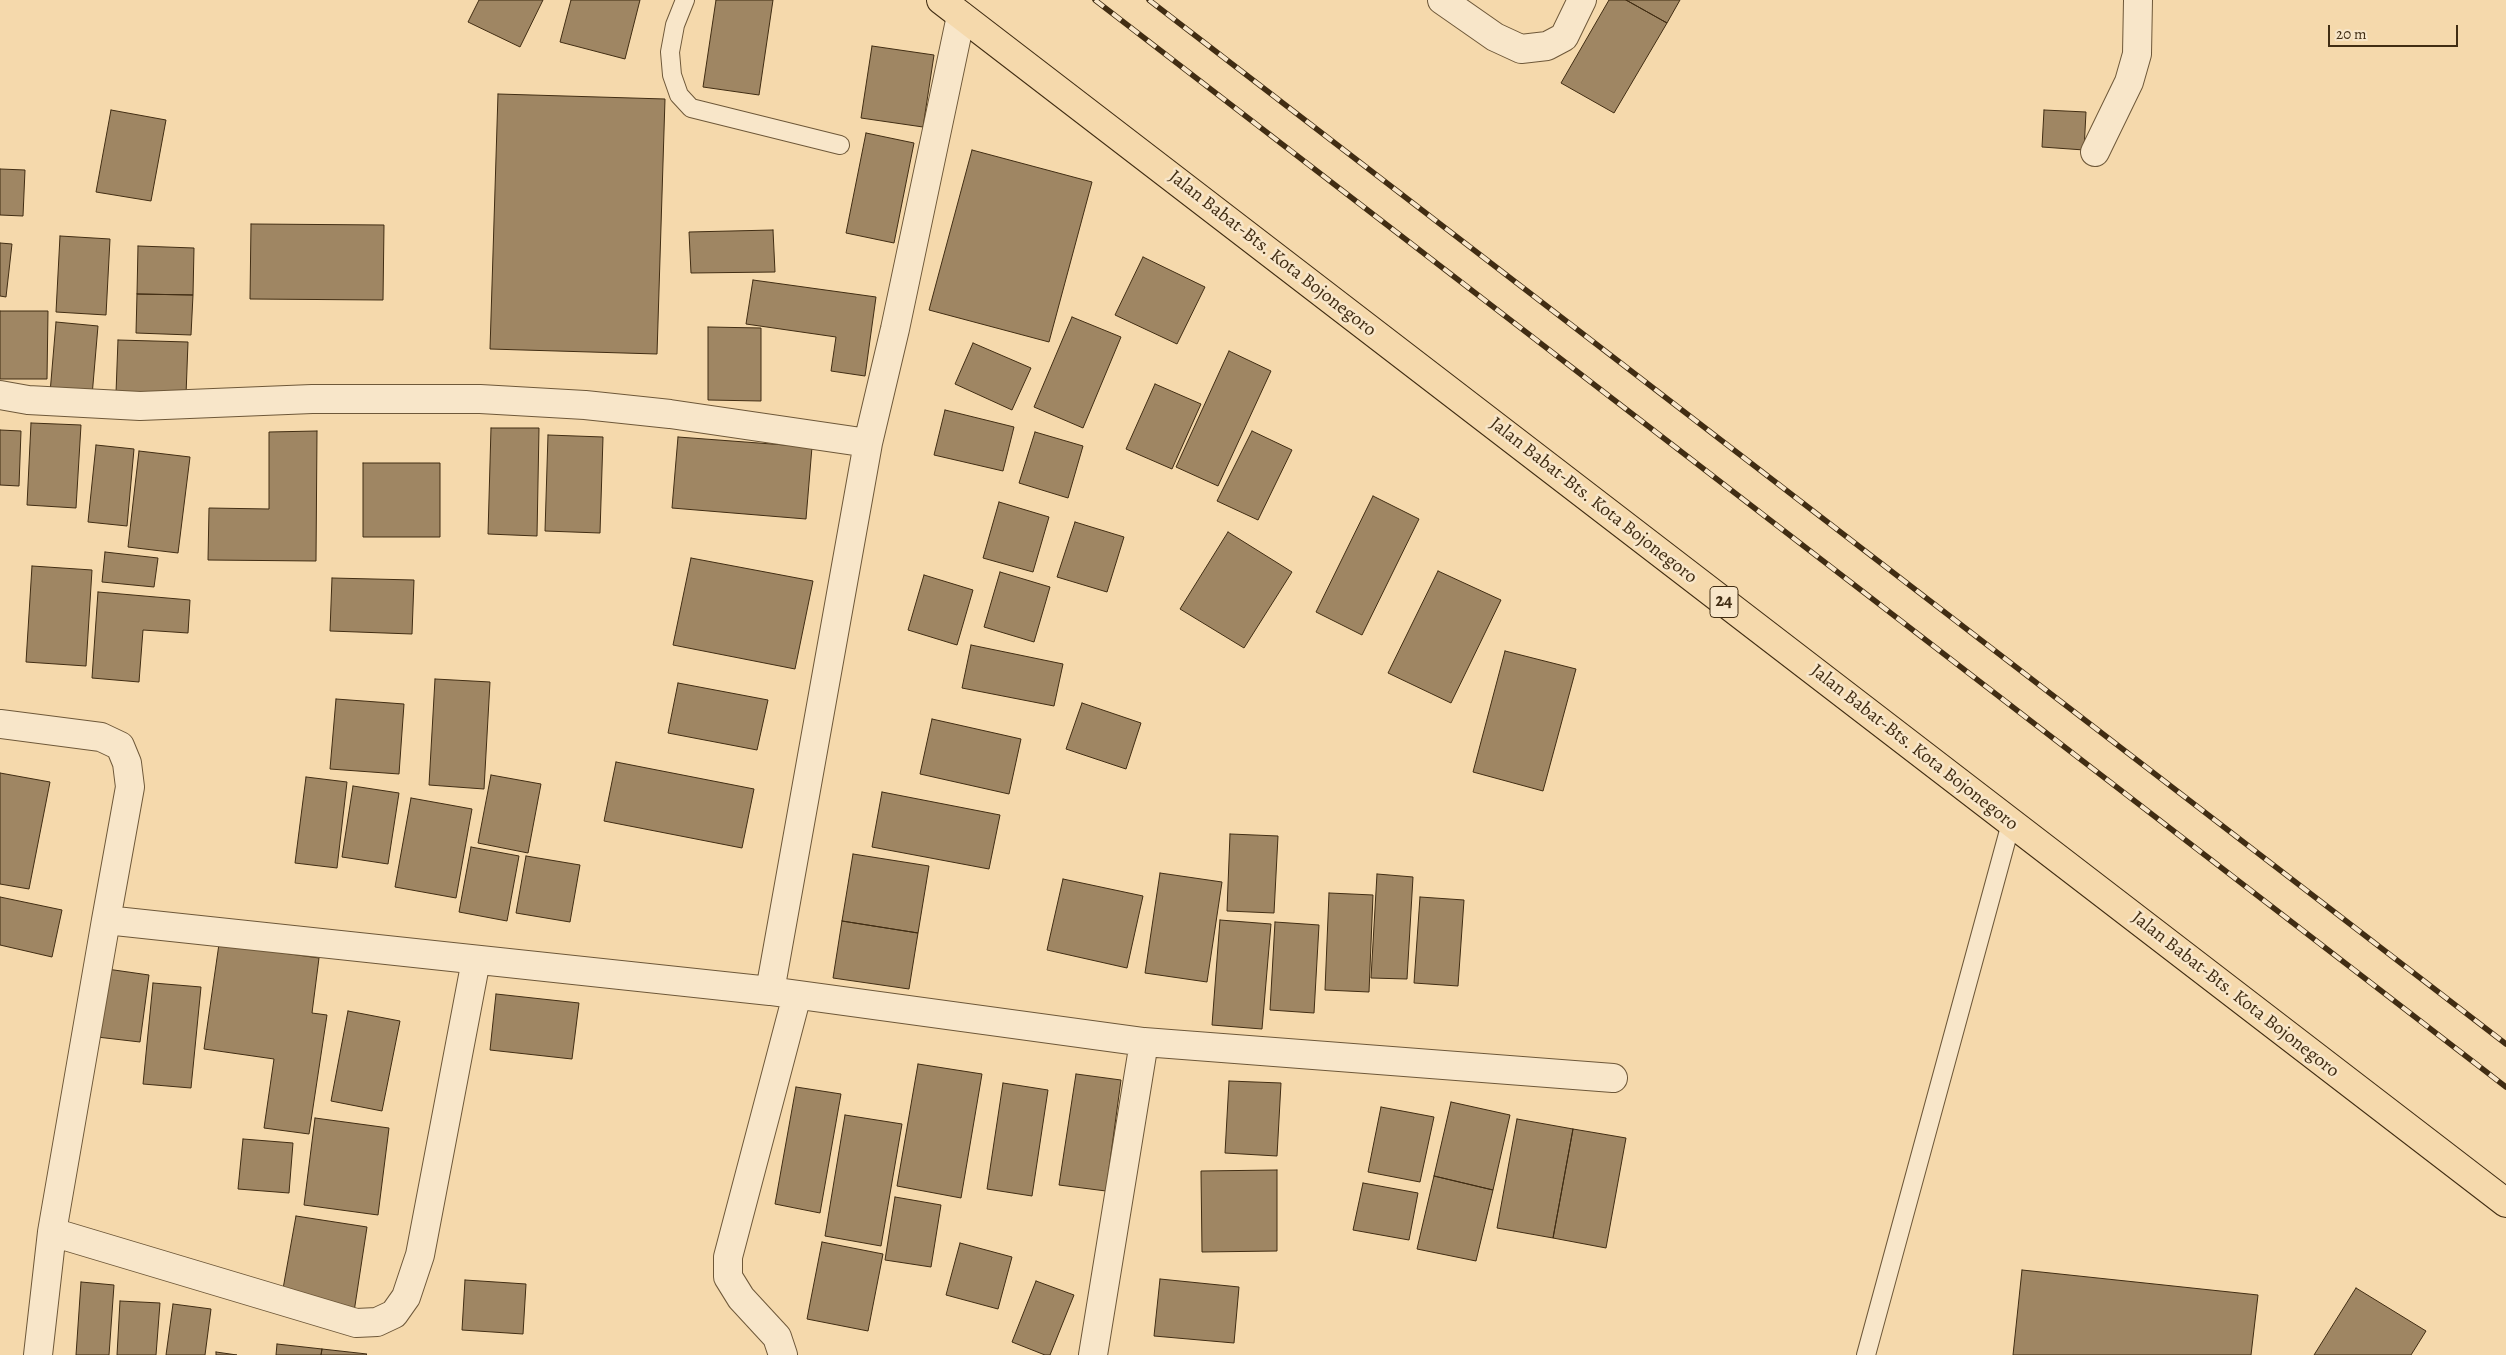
<!DOCTYPE html>
<html>
<head>
<meta charset="utf-8">
<style>
  body { margin:0 }
  #map { position:relative; width:2506px; height:1355px; overflow:hidden; background:#f5d9ac; font-family:Alegreya,serif }
  canvas { display:block }
  .scale { position:absolute; left:2328px; top:25px; width:130px; height:22px; box-sizing:border-box; border:2px solid #412d13; border-top:0; padding-left:6px; font-size:15px; line-height:18px; white-space:nowrap; color:#412d13; -webkit-text-stroke:4px #f8e6c9; paint-order:stroke }
</style>
</head>
<body>
<div id="map">
<canvas width="2506" height="1355"></canvas>
<div class="scale">20 m</div>
</div>
<script>
const g = document.querySelector('canvas').getContext('2d');
g.lineJoin = 'round';
function paint(path, color) {
  g.fillStyle = color;
  g.fill(path, 'evenodd');
}
function shape(rows) {
  const path = new Path2D();
  for (const r of rows) {
    path.moveTo(r[0], r[1]);
    for (let i = 2; i < r.length; i += 2) path.lineTo(r[i], r[i + 1]);
  }
  return path;
}
function strokePath(path, color, width, dash) {
  g.strokeStyle = color;
  g.lineWidth = width;
  g.lineCap = dash ? 'butt' : 'round';
  g.setLineDash(dash || []);
  g.stroke(path);
}
function label(font, color, halo, rows, align = 'center') {
  g.font = font + ' Alegreya,serif';
  g.lineWidth = 5;
  g.setLineDash([]);
  g.textBaseline = 'middle';
  g.strokeStyle = halo;
  g.fillStyle = color;
  for (const [text, x, y, turn = 0] of rows) {
    g.save();
    g.translate(x, y);
    g.rotate((+turn || 0) * Math.PI / 180);
    g.textAlign = isNaN(turn) ? turn : align;
    if (halo) g.strokeText(text, 0, 0);
    g.fillText(text, 0, 0);
    g.restore();
  }
}
const building = shape([
  [479,0,543,0,520,47,468,22,479,0],
  [571,0,640,0,625,59,560,42,571,0],
  [716,0,773,0,759,95,703,87,716,0],
  [1609,0,1626,0,1667,23,1614,113,1561,83,1609,0],
  [1626,0,1680,0,1667,23,1626,0],
  [872,46,934,55,923,127,861,118,872,46],
  [498,94,665,99,657,354,490,349,498,94],
  [111,110,166,120,151,201,96,192,111,110],
  [2044,110,2086,112,2084,150,2042,147,2044,110],
  [866,133,914,143,894,243,846,233,866,133],
  [972,150,1092,182,1049,342,929,310,972,150],
  [0,169,25,170,23,216,0,215,0,169],
  [251,224,384,225,383,300,250,299,251,224],
  [773,230,775,272,691,273,689,232,773,230],
  [60,236,110,239,106,315,56,312,60,236],
  [0,243,12,244,6,297,0,296,0,243],
  [138,246,194,248,193,295,137,294,138,246],
  [1143,257,1205,287,1177,344,1115,315,1143,257],
  [753,280,876,297,865,376,831,371,836,337,746,324,753,280],
  [137,294,193,295,191,335,136,333,137,294],
  [0,311,48,311,47,379,0,379,0,311],
  [1072,317,1121,337,1083,428,1034,407,1072,317],
  [56,322,98,326,92,396,50,393,56,322],
  [708,327,761,328,761,401,708,400,708,327],
  [118,340,188,342,186,395,116,393,118,340],
  [973,343,1031,368,1012,410,955,384,973,343],
  [1229,351,1271,371,1218,486,1176,467,1229,351],
  [1155,384,1201,404,1172,469,1126,449,1155,384],
  [945,410,1014,427,1003,471,934,455,945,410],
  [31,423,81,425,76,508,27,505,31,423],
  [491,428,539,428,537,536,488,534,491,428],
  [0,430,21,431,19,486,0,485,0,430],
  [317,431,316,561,208,560,209,508,269,509,269,432,317,431],
  [1252,431,1292,450,1258,520,1217,501,1252,431],
  [1035,432,1083,446,1068,498,1019,483,1035,432],
  [548,435,603,437,600,533,545,531,548,435],
  [678,437,812,447,806,519,672,508,678,437],
  [96,445,134,449,127,526,88,522,96,445],
  [139,451,190,457,178,553,128,547,139,451],
  [363,463,440,463,440,537,363,537,363,463],
  [1373,496,1419,519,1362,635,1316,612,1373,496],
  [999,502,1049,517,1033,572,983,558,999,502],
  [1075,522,1124,537,1107,592,1057,577,1075,522],
  [1228,532,1292,572,1244,648,1180,609,1228,532],
  [105,552,158,558,154,587,102,582,105,552],
  [691,558,813,581,795,669,673,645,691,558],
  [32,566,92,570,86,666,26,662,32,566],
  [1438,571,1501,600,1451,703,1388,673,1438,571],
  [1000,572,1050,587,1034,642,984,627,1000,572],
  [924,575,973,590,957,645,908,630,924,575],
  [332,578,414,580,412,634,330,631,332,578],
  [98,592,190,600,188,633,143,630,139,682,92,678,98,592],
  [971,645,1063,664,1054,706,962,688,971,645],
  [1505,651,1576,669,1543,791,1473,772,1505,651],
  [435,679,490,682,484,789,429,785,435,679],
  [678,683,768,700,757,750,668,733,678,683],
  [336,699,404,704,399,774,330,769,336,699],
  [1082,703,1141,723,1126,769,1066,749,1082,703],
  [932,719,1021,739,1009,794,920,774,932,719],
  [616,762,754,789,742,848,604,821,616,762],
  [0,773,50,782,29,889,0,884,0,773],
  [491,775,541,784,528,853,478,843,491,775],
  [306,777,347,782,337,868,295,863,306,777],
  [353,786,399,793,388,864,342,857,353,786],
  [882,792,1000,815,989,869,872,847,882,792],
  [411,798,472,809,456,898,395,887,411,798],
  [1230,834,1278,836,1274,913,1227,911,1230,834],
  [471,847,519,856,507,921,459,912,471,847],
  [853,854,929,866,918,933,842,921,853,854],
  [526,856,580,865,570,922,516,913,526,856],
  [1160,873,1222,882,1207,982,1145,973,1160,873],
  [1377,874,1413,877,1407,979,1371,978,1377,874],
  [1063,879,1143,896,1127,968,1047,950,1063,879],
  [1329,893,1373,895,1369,992,1325,990,1329,893],
  [0,897,62,910,52,957,0,945,0,897],
  [1420,897,1464,900,1458,986,1414,983,1420,897],
  [1220,920,1271,924,1262,1029,1212,1025,1220,920],
  [842,921,918,933,909,989,833,978,842,921],
  [1275,922,1319,925,1314,1013,1270,1010,1275,922],
  [219,944,319,958,312,1013,327,1015,309,1134,264,1128,274,1059,204,1049,219,944],
  [107,969,149,975,140,1042,97,1037,107,969],
  [153,983,201,987,191,1088,143,1084,153,983],
  [496,994,579,1003,572,1059,490,1050,496,994],
  [348,1011,400,1021,382,1111,331,1101,348,1011],
  [918,1064,982,1074,961,1198,897,1186,918,1064],
  [1076,1074,1121,1080,1106,1191,1059,1185,1076,1074],
  [1229,1081,1281,1083,1277,1156,1225,1153,1229,1081],
  [1003,1083,1048,1090,1032,1196,987,1189,1003,1083],
  [796,1087,841,1094,820,1213,775,1204,796,1087],
  [1451,1102,1510,1115,1493,1190,1434,1176,1451,1102],
  [1381,1107,1434,1117,1420,1182,1368,1172,1381,1107],
  [845,1115,902,1124,881,1246,825,1236,845,1115],
  [315,1118,389,1128,378,1215,304,1205,315,1118],
  [1517,1119,1573,1129,1553,1238,1497,1228,1517,1119],
  [1573,1129,1626,1138,1606,1248,1553,1238,1573,1129],
  [243,1139,293,1143,289,1193,238,1189,243,1139],
  [1277,1170,1277,1251,1202,1252,1201,1171,1277,1170],
  [1434,1176,1493,1190,1476,1261,1417,1249,1434,1176],
  [1363,1183,1418,1193,1409,1240,1353,1230,1363,1183],
  [895,1197,941,1205,931,1267,885,1260,895,1197],
  [296,1216,367,1227,354,1312,281,1300,296,1216],
  [822,1242,883,1254,868,1331,807,1319,822,1242],
  [960,1243,1012,1257,998,1309,946,1295,960,1243],
  [2022,1270,2258,1295,2251,1355,2013,1355,2022,1270],
  [1160,1279,1239,1287,1234,1343,1154,1336,1160,1279],
  [465,1280,526,1284,523,1334,462,1330,465,1280],
  [1036,1281,1074,1295,1050,1355,1045,1355,1012,1342,1036,1281],
  [81,1282,114,1285,109,1355,76,1355,81,1282],
  [2356,1288,2426,1331,2411,1355,2314,1355,2356,1288],
  [120,1301,160,1303,156,1355,117,1355,120,1301],
  [173,1304,211,1309,205,1355,166,1355,173,1304],
  [277,1344,322,1349,321,1355,276,1355,277,1344],
  [322,1349,367,1354,366,1355,321,1355,322,1349],
  [216,1352,237,1355,216,1355,216,1352]
]);
paint(building, '#9f8663');
strokePath(building, '#412d13', 1);
const service = shape([
  [685,0,675,25,670,52,672,75,679,95,691,108,840,145],
  [1866,1355,2011,823]
]);
const minor = shape([
  [1442,0,1495,37,1521,49,1547,46,1564,37,1582,0],
  [2095,152,2129,82,2137,54,2138,0],
  [0,395,28,400,140,406,312,399,480,399,585,405,670,414,868,443],
  [0,724,101,737,120,746,127,763,130,787,106,920,770,991,1144,1042,1613,1078],
  [106,920,52,1232,356,1323,377,1322,394,1314,406,1297,420,1255,476,960],
  [770,991,868,443,895,329,961,16],
  [38,1355,52,1232],
  [783,1355,777,1337,741,1298,728,1277,728,1257,797,995],
  [1093,1355,1144,1042]
]);
const trunk = shape([
  [941,0,2506,1203]
]);
strokePath(service, '#6e5839', 20);
strokePath(minor, '#6e5839', 30);
strokePath(trunk, '#412d13', 30);
strokePath(service, '#f8e6c9', 18);
strokePath(minor, '#f8e6c9', 28);
strokePath(trunk, '#f5d9ac', 28);
const rail = shape([
  [1095,0,2506,1087],
  [1149,0,2506,1044]
]);
strokePath(rail, '#412d13', 5.5);
strokePath(rail, '#f8e6c9', 4, [11]);
for (const [x, y, w] of [
  [1724,602,28]
]) {
  const box = new Path2D();
  box.roundRect(x - w / 2, y - 15.5, w, 31, 4);
  g.fillStyle = '#f8e6c9';
  g.fill(box);
  strokePath(box, '#412d13', 1);
}
label('bold 18px', '#412d13', null, [
  ["24",1724,602]
]);
label('19px', '#412d13', '#f8e6c9', [
  ["Jalan Babat-Bts. Kota Bojonegoro",1272,254,38],
  ["Jalan Babat-Bts. Kota Bojonegoro",1593,501,38],
  ["Jalan Babat-Bts. Kota Bojonegoro",1914,748,38],
  ["Jalan Babat-Bts. Kota Bojonegoro",2235,995,38]
]);
</script>
</body>
</html>
